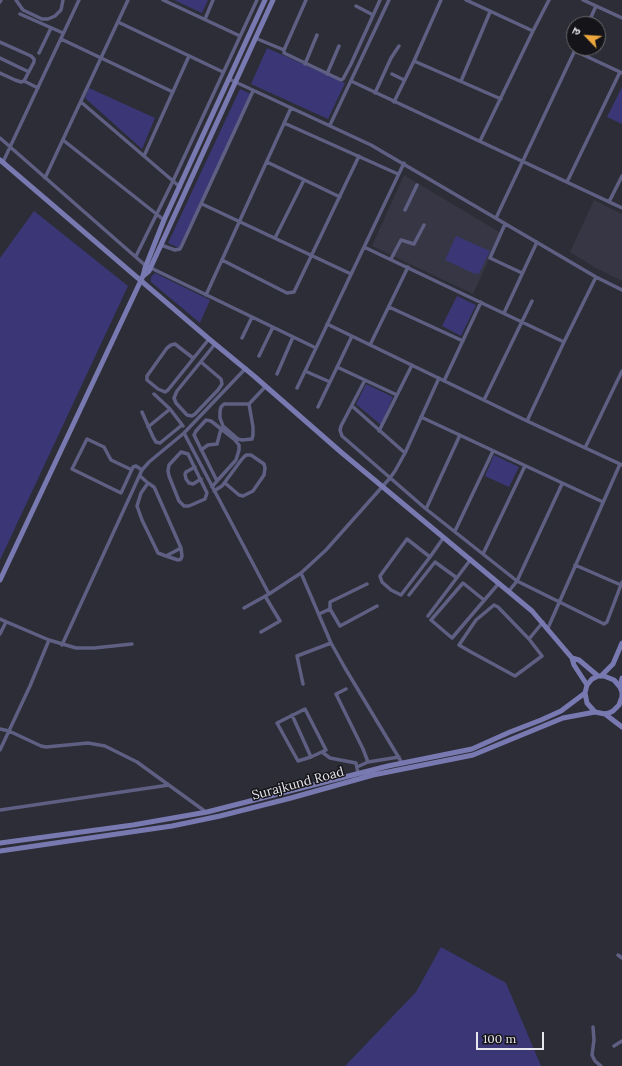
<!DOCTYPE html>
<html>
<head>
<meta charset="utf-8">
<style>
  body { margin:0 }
  #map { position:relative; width:622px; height:1066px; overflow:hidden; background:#2c2d36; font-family:Lora,"Noto Sans Devanagari",serif }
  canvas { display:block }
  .north { position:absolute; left:566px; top:16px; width:40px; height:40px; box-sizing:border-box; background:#151519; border:1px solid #69696d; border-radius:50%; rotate:295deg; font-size:11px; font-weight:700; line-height:16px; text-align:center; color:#e6e6ec }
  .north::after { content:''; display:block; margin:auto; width:14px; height:18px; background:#eea73c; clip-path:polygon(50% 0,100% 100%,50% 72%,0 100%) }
  .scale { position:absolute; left:476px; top:1032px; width:68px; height:18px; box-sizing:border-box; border:2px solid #e6e6ec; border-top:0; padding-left:5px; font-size:12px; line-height:14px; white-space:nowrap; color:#e6e6ec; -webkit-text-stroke:3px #151519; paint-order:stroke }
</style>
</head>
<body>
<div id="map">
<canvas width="622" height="1066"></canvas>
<div class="north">उ</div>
<div class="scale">100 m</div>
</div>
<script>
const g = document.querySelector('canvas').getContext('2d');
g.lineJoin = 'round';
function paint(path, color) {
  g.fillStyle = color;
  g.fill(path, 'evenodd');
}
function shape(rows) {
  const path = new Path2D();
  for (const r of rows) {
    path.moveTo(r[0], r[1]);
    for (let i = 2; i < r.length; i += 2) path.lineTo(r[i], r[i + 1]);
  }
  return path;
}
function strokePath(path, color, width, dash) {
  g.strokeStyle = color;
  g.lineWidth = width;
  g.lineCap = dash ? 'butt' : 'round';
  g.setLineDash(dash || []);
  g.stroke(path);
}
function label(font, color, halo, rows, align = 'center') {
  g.font = font + ' Lora,serif';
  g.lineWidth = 3;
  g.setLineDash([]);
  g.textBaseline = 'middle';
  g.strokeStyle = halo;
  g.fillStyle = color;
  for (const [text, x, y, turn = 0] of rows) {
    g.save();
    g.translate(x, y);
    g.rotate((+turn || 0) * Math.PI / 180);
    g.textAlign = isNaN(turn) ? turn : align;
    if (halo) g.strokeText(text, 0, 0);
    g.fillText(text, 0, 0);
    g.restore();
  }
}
paint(shape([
  [404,175,501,233,473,294,372,246],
  [594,200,622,214,622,281,594,267,570,252]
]), '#363644');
paint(shape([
  [174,0,208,0,202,13],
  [267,48,345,83,328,119,251,84],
  [622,87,622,124,607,117],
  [89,88,155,118,142,149,85,98],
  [240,89,251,94,179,248,168,243],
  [34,211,128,286,0,560,0,258],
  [456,236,490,251,479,274,476,273,475,274,445,260],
  [155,273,210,300,200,323,151,282,151,277],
  [457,296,476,305,461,336,442,326],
  [366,384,393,397,381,425,356,404],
  [494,455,519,467,509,487,485,476],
  [441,947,506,983,541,1066,345,1066,416,992]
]), '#3b3776');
strokePath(shape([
  [16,0,23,10,42,19,48,19,55,16,61,10,63,0],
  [163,0,240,36],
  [306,0,284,50,284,53,341,80,343,79,351,64,380,0],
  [466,0,533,31],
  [583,0,622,18],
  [0,2,1,0],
  [356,6,373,15],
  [20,14,63,33],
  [205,19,213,0],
  [118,22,223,72],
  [588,24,596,6],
  [255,38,284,50],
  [61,39,173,92],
  [0,42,31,56,34,59,34,62,24,81,21,82,15,80,0,73],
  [575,51,622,73],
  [39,53,51,28],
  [0,58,29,72],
  [414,61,501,99],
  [305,64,317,35],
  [327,74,339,46],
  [392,74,404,80],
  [229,79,371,145,596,277,622,290],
  [24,81,38,88],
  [351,81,622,208],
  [461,81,490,12],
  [375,93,391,58,399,46],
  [81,102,180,187],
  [394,102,414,61,441,0],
  [284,123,398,174],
  [330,125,389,0],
  [0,138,146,266],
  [63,140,164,220],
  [480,141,533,31,549,0],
  [144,156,189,56],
  [3,162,79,0],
  [267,162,340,197],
  [45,178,128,0],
  [567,182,620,72],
  [609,202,622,176],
  [202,204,351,274],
  [405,210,417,185],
  [496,218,576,48],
  [505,224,490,258,522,273],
  [275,238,304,180],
  [161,245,175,250,180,249,182,245,253,91],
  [364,247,564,342],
  [136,256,173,181,257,0],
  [391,259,401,240,414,244,424,225],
  [222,260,287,293,294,292,359,156],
  [151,268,316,348],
  [206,295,291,108],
  [389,307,463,341],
  [504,313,537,242],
  [327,324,527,421,622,465],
  [242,338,252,317],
  [370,345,408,267],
  [259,356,273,327],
  [193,358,175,344,171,345,167,348,147,376,147,380,158,389,165,392,168,390,209,339],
  [201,362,221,379,222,384,218,390,195,414,192,416,187,415,176,403,174,398,177,391,203,359,215,344],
  [337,367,397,395],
  [305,371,330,382],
  [277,374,293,337],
  [365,380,341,426,340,430,342,436,426,509,517,581,604,624,607,622,622,582],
  [444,381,481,302],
  [297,388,404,163],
  [154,394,170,409,183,426],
  [484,400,532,301],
  [249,404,253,427,253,435,252,439,242,440,238,439,223,426,220,418,220,411,221,407,224,404,249,404,266,386],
  [352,406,405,453],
  [318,407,352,336],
  [142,412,153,437,156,442,160,443,182,425],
  [421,417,603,502],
  [527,421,564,342,596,277],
  [148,427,170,409],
  [379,431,412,365],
  [184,433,269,594],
  [585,448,622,371],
  [201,450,208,445,217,444,221,429],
  [181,452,188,454,207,493,205,499,189,506,184,506,179,501,169,476,168,471,169,465,181,452],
  [195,467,186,472,185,474,186,479,189,483,193,484,201,479],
  [130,469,111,460,104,447,87,439,72,469,121,493,133,467,136,466,142,470],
  [140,476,148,483,154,487,155,489,181,548,166,556,158,553,142,520,137,506,141,493,148,483],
  [212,487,217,481,194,435,196,431,206,420,211,421,234,439,239,445,239,450,236,460,217,481],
  [214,491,222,486,242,459,246,455,251,455,264,464,265,468,264,475,253,491,243,496,239,495,225,483],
  [426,509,460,435],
  [455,531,493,451],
  [483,554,525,466],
  [166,556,178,560,181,559,182,556,181,548],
  [430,557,407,539,380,576,382,582,391,590,401,595,430,557,444,537],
  [575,565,621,585],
  [301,573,331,643,345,668,402,763],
  [509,591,517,581,562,484],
  [409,595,435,562,457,578],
  [484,600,463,583,431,620,452,638,499,583],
  [494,605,498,607,529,639,542,656,515,676,471,652,459,645,476,620,494,605],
  [244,608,269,594,301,573,326,550,390,478,395,471,405,453,439,378],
  [330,609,340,626,377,606],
  [319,614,330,609,330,602,367,584],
  [428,616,471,559],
  [0,619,49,640,76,648,94,648,132,644],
  [548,628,620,464],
  [261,632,280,621,265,596],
  [0,634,6,622],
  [529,639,543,622],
  [62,645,142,470,149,462,184,433,246,368],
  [303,684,297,656,331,643],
  [346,689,336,694,363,749,368,762],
  [292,715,311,757,326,750,305,709,277,723,298,761,311,757],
  [0,729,9,731,41,746,46,747,88,743,105,746,137,762,206,812],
  [0,750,30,686,49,640],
  [322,752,330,758,356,763,358,773],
  [357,767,368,762,399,757],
  [0,810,169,785],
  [618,955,622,958],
  [593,1027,594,1040,592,1055,595,1061,601,1066],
  [614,1046,622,1041]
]), '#5e5f82', 3.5);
strokePath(shape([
  [0,160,209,339,254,376,342,453,532,611,572,658,574,665,587,685],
  [143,276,149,271,273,0],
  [0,580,143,276,145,268,164,220,265,0],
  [572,658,579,660,598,676],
  [598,676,604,676,614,680,620,687,622,692,622,697,619,705,613,711,609,713,605,714,595,712,587,703,585,693,587,685,592,679,598,676],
  [601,676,613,664,622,643],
  [620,687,622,678],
  [605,714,622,727],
  [0,843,133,825,207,812,388,766,472,749,510,732,541,720,561,711,585,693],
  [0,851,172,826,220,816,291,798,373,775,473,755,563,718,595,712]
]), '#7979b2', 5);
label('13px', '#e6e6ec', '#151519', [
  ["Surajkund Road",298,784,-15]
]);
</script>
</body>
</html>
